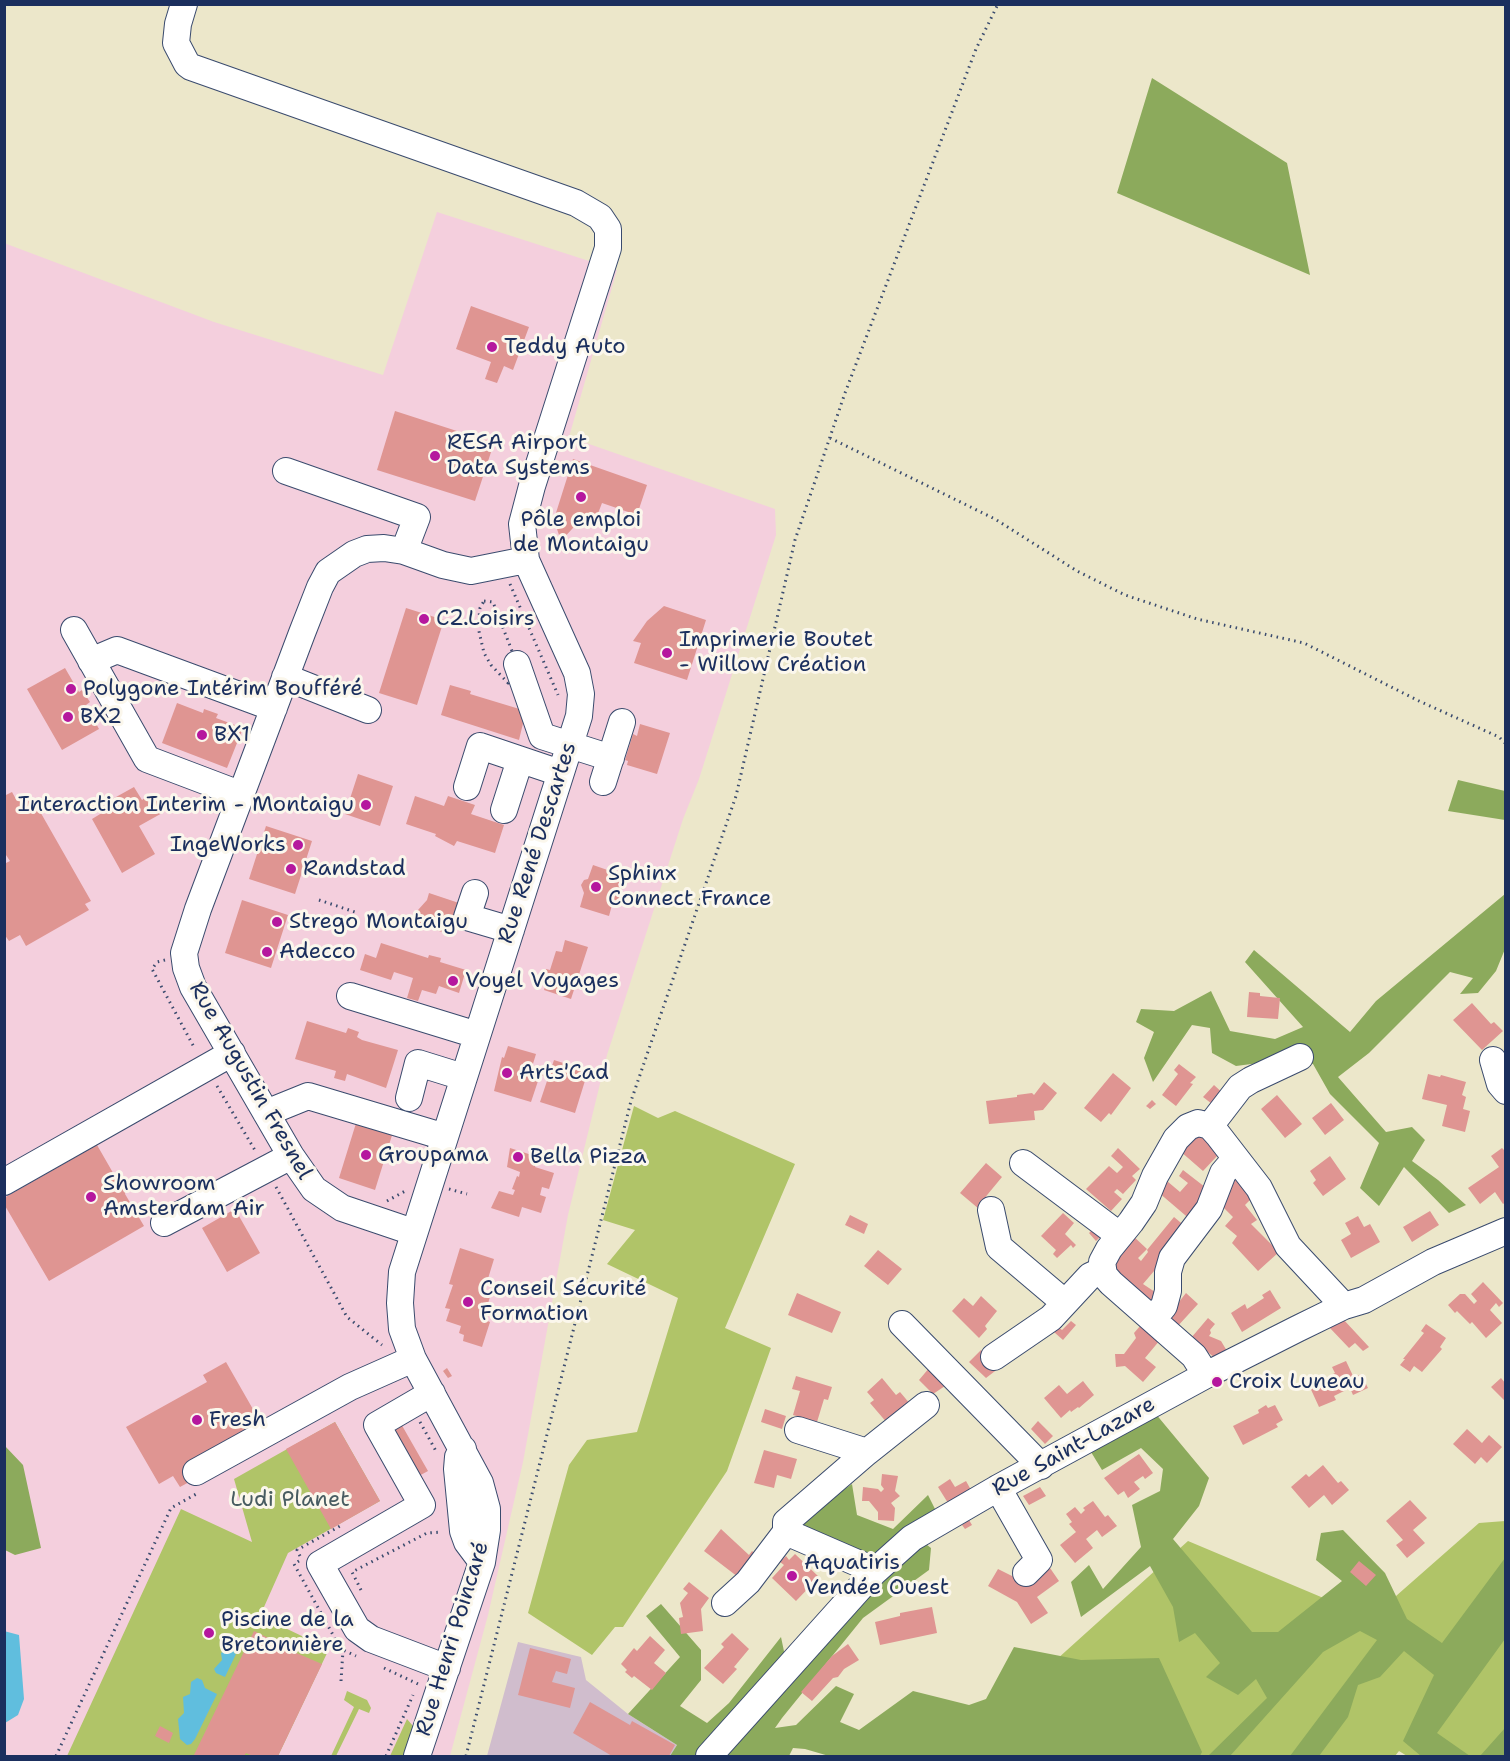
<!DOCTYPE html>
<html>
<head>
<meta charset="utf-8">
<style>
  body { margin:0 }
  #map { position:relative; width:1510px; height:1761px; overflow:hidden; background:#ece7ca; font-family:"Shantell Sans",sans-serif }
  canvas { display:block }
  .frame { position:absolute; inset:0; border:6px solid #1b2f5e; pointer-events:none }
</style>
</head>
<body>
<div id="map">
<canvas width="1510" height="1761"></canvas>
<div class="frame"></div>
</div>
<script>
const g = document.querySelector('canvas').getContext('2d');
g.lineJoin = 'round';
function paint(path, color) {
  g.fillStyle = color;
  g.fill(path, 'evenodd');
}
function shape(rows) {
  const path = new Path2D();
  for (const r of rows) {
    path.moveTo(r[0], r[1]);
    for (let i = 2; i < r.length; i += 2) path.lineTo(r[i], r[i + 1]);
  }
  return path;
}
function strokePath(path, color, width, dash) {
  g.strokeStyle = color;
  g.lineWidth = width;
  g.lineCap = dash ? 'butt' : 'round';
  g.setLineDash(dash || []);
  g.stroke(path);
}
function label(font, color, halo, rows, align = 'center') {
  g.font = font + ' "Shantell Sans",sans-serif';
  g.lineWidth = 6;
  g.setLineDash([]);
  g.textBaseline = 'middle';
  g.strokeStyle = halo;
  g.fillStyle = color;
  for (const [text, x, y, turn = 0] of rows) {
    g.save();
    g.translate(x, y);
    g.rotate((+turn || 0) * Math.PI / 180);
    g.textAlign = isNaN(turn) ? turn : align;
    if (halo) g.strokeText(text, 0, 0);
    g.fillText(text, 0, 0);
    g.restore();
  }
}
paint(shape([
  [437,212,617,270,569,437,775,509,776,535,699,779,683,819,607,1055,568,1215,523,1462,488,1615,450,1756,5,1756,5,1550,15,1555,23,1466,4,1446,4,243,214,322,383,375]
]), '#f4cfdd');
paint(shape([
  [518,1642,581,1657,586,1680,628,1714,677,1745,670,1756,487,1756]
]), '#d0bdcd');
paint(shape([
  [634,1106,658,1118,675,1111,795,1164,725,1328,771,1348,727,1471,623,1627,615,1627,592,1655,528,1613,569,1465,587,1440,637,1432,678,1298,607,1264,635,1230,603,1220],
  [335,1422,380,1501,288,1553,260,1616,329,1649,278,1756,67,1756,181,1509,252,1542,234,1479],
  [1505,1521,1505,1756,1407,1756,1399,1751,1395,1756,1091,1756,1046,1669,1188,1541,1371,1618,1479,1523],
  [347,1691,367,1700,371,1708,369,1713,359,1709,336,1756,331,1756,354,1707,344,1700],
  [407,1719,413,1726,415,1735,407,1756,390,1756]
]), '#b0c468');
paint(shape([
  [1152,78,1287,163,1310,275,1117,193],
  [1458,780,1505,791,1505,820,1448,811],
  [1505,894,1505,949,1496,971,1478,993,1460,994,1473,978,1450,972,1369,1053,1338,1077,1386,1132,1412,1127,1425,1140,1412,1161,1438,1180,1466,1205,1449,1213,1404,1167,1379,1206,1360,1188,1379,1143,1330,1094,1313,1064,1290,1059,1236,1066,1212,1053,1210,1028,1192,1025,1153,1082,1144,1058,1154,1032,1136,1022,1141,1009,1174,1011,1211,991,1230,1031,1275,1039,1303,1027,1245,962,1254,950,1350,1032,1376,1001],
  [1155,1413,1209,1478,1199,1506,1173,1539,1252,1632,1278,1632,1342,1581,1316,1560,1321,1533,1343,1530,1385,1573,1407,1619,1442,1643,1505,1558,1505,1639,1437,1733,1470,1756,1421,1756,1403,1741,1434,1675,1404,1651,1380,1677,1358,1685,1348,1717,1319,1756,1290,1756,1377,1640,1360,1631,1323,1652,1230,1756,1208,1756,1267,1698,1256,1679,1238,1695,1206,1677,1220,1663,1195,1633,1179,1642,1173,1607,1150,1566,1081,1617,1071,1582,1089,1565,1103,1589,1141,1547,1132,1505,1160,1491,1163,1469,1141,1448,1102,1470,1091,1452],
  [5,1446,23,1465,41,1548,15,1555,5,1550],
  [852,1484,857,1515,893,1529,928,1495,937,1513,905,1528,931,1548,929,1570,863,1618,782,1718,775,1728,796,1725,836,1686,854,1694,840,1722,859,1730,913,1691,969,1705,986,1699,1014,1647,1081,1660,1159,1658,1202,1752,1200,1756,829,1756,805,1749,793,1748,789,1756,670,1756,677,1745,628,1714,680,1657,646,1616,661,1604,701,1650,701,1680,680,1706,707,1723,729,1703,781,1637,790,1680,882,1575,797,1523],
  [1505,1728,1505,1756,1480,1756]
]), '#8caa5c');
paint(shape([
  [4,1631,19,1635,24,1699,18,1715,5,1723],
  [231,1646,235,1649,234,1653,236,1654,225,1677,216,1673,214,1669,222,1660,221,1653],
  [197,1678,202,1680,205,1688,217,1694,195,1739,191,1744,187,1745,180,1739,178,1719,184,1713,183,1697,190,1694,191,1682]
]), '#60bede');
paint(shape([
  [471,306,529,327,513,370,504,366,497,383,485,379,491,362,456,349],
  [395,411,494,443,475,501,377,470],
  [573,459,647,485,637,515,602,503,594,524,583,517,561,541,557,529,555,516],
  [664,606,706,620,687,680,634,663,641,643,633,641,647,621],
  [406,608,444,620,417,705,379,693],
  [65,668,79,692,82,690,90,702,86,705,99,729,62,750,27,689],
  [450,685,471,691,470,694,526,711,519,740,441,715],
  [177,703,203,713,204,709,218,714,216,718,243,728,227,768,162,743],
  [640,724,670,733,657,774,627,765,628,761,625,760,633,734,637,736],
  [358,774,393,786,380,826,345,814],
  [134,787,142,800,149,795,156,799,164,812,139,826,155,854,122,873,92,819,110,808,107,802],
  [12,792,17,801,30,794,91,901,85,904,89,910,26,946,20,935,9,941,4,934,4,864,10,861,4,852,4,796],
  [415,796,444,806,448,796,475,805,471,814,504,825,495,853,457,841,454,846,435,836,436,834,406,824],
  [266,826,312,841,295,894,249,879],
  [593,865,622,875,618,885,623,886,616,907,612,905,609,916,580,907,584,893,581,885,584,880,588,879],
  [429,893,459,903,456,920,453,919,448,934,412,922,418,910,427,900],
  [242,900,288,915,271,968,225,953],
  [565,940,588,947,571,999,544,990,546,983,542,982,546,969,550,970,556,951,562,952],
  [381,943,428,958,429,955,441,958,440,962,466,970,459,993,439,986,436,994,422,990,418,1001,407,998,413,978,394,972,391,980,360,970,365,954,376,958],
  [1249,992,1260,993,1260,996,1280,998,1278,1019,1247,1017],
  [1472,1003,1491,1024,1494,1022,1503,1031,1482,1050,1453,1020],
  [307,1021,346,1033,348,1028,359,1032,357,1037,362,1040,398,1050,386,1088,347,1074,345,1081,334,1078,336,1071,295,1059],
  [508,1046,536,1054,532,1067,550,1072,554,1060,588,1071,575,1113,540,1102,548,1078,540,1075,531,1102,494,1091,502,1057,504,1058],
  [1179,1064,1196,1077,1190,1083,1193,1084,1176,1106,1162,1095,1178,1074,1174,1070],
  [1113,1073,1131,1088,1111,1115,1109,1113,1101,1122,1084,1108],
  [1428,1074,1440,1077,1441,1075,1466,1082,1462,1095,1466,1097,1463,1109,1470,1111,1465,1132,1442,1126,1447,1105,1422,1099],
  [1044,1082,1057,1093,1043,1110,1034,1111,1035,1120,989,1124,986,1101,1017,1097,1017,1095,1032,1093,1034,1095],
  [1214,1085,1226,1096,1216,1107,1203,1097],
  [1277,1095,1302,1124,1285,1138,1261,1109],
  [1152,1100,1156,1104,1150,1109,1146,1106],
  [1331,1103,1344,1120,1325,1135,1312,1118],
  [357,1120,393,1132,375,1190,339,1178],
  [1198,1130,1218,1155,1203,1171,1180,1151],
  [97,1145,116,1178,118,1177,124,1184,126,1190,125,1194,144,1226,49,1281,4,1204,4,1198],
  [510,1148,538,1157,535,1167,554,1173,549,1189,542,1187,540,1195,546,1197,541,1213,522,1207,519,1217,491,1208,499,1191,513,1195,515,1190,512,1189,517,1176,519,1177,520,1172,507,1167],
  [1118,1148,1140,1169,1132,1176,1136,1180,1123,1194,1117,1189,1114,1192,1122,1199,1111,1211,1086,1189,1109,1166,1117,1173,1123,1167,1111,1156],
  [1502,1148,1506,1152,1506,1202,1503,1204,1495,1192,1480,1204,1468,1188,1499,1167,1491,1156],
  [1330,1156,1346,1179,1323,1196,1313,1183,1316,1180,1310,1171],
  [986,1163,1002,1177,983,1200,985,1202,979,1209,960,1193],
  [1183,1170,1214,1194,1192,1221,1158,1192,1167,1181,1180,1192,1188,1183,1179,1176],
  [1234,1177,1253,1197,1245,1205,1257,1220,1251,1224,1279,1252,1258,1271,1232,1243,1237,1236,1225,1226,1233,1217,1218,1202],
  [235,1209,260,1253,227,1272,202,1228],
  [1430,1211,1439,1225,1412,1242,1403,1227],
  [1063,1213,1074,1223,1065,1234,1076,1245,1073,1248,1071,1245,1057,1258,1053,1254,1056,1250,1041,1236],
  [850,1215,868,1224,864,1234,845,1225],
  [1358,1216,1364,1227,1370,1224,1380,1242,1351,1258,1341,1240,1351,1234,1345,1223],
  [1174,1217,1186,1227,1160,1264,1143,1284,1161,1296,1151,1308,1108,1267,1132,1235,1147,1249,1138,1258,1141,1261,1148,1252,1147,1250],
  [1094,1228,1102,1235,1096,1241,1089,1233],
  [460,1248,494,1259,483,1295,490,1297,483,1319,490,1322,482,1347,463,1341,464,1335,459,1333,461,1326,446,1321,450,1309,445,1308,453,1285,449,1284],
  [878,1250,902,1269,888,1285,864,1266],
  [1483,1282,1503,1303,1499,1307,1496,1303,1490,1310,1502,1323,1486,1338,1472,1322,1470,1324,1457,1311,1455,1313,1448,1305,1460,1294,1465,1294,1474,1304,1477,1301,1471,1294],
  [1270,1290,1281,1308,1242,1332,1231,1313,1245,1304,1247,1309,1264,1298,1262,1295],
  [797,1293,841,1312,832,1333,788,1315],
  [1186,1293,1198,1304,1176,1328,1168,1316],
  [981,1296,997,1311,985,1326,987,1329,979,1338,952,1311,964,1298,973,1306],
  [1208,1318,1215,1324,1210,1330,1211,1333,1209,1336,1221,1341,1227,1351,1216,1359,1191,1338],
  [1343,1319,1369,1347,1363,1351,1355,1343,1349,1348,1329,1327],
  [1071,1321,1076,1325,1063,1340,1054,1332,1058,1327,1062,1330],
  [1426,1324,1446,1338,1440,1347,1442,1349,1422,1372,1414,1366,1410,1372,1400,1365,1405,1359,1403,1359,1424,1333,1421,1331],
  [1141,1325,1160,1340,1145,1358,1156,1367,1143,1382,1125,1366,1116,1367,1115,1354,1124,1354,1136,1338,1134,1333],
  [981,1350,999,1368,986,1378,969,1362],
  [1346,1361,1354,1378,1361,1374,1368,1388,1353,1395,1350,1388,1334,1396,1336,1400,1319,1407,1308,1383,1323,1375,1325,1378,1335,1373,1332,1367],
  [226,1362,262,1425,191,1481,180,1487,173,1476,159,1484,126,1427,207,1382,203,1375],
  [930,1367,948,1384,933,1394,919,1380],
  [447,1368,452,1376,448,1378,443,1371],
  [796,1376,832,1387,828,1400,824,1399,817,1422,793,1415,800,1391,792,1389],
  [882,1378,896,1395,900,1392,911,1405,888,1424,870,1403,874,1400,867,1392],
  [1501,1378,1506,1384,1506,1402,1491,1387],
  [1083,1381,1094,1395,1079,1408,1078,1407,1071,1412,1070,1410,1061,1418,1044,1398,1059,1385,1067,1394],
  [1266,1405,1268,1408,1275,1405,1283,1420,1276,1424,1278,1427,1243,1445,1233,1426,1259,1413,1258,1410],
  [765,1409,786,1416,782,1429,761,1422],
  [1038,1421,1053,1436,1045,1444,1031,1429],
  [335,1422,380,1501,331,1529,286,1449],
  [400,1422,428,1471,417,1477,389,1428],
  [1467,1429,1482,1443,1489,1435,1502,1447,1487,1463,1481,1457,1475,1464,1453,1444],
  [764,1450,797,1459,791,1479,777,1475,774,1488,754,1483],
  [1139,1454,1153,1473,1145,1479,1143,1476,1134,1482,1140,1489,1128,1498,1124,1491,1118,1495,1104,1478],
  [1323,1465,1338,1483,1341,1481,1349,1490,1332,1505,1324,1495,1309,1508,1291,1487,1306,1474,1309,1477],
  [882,1474,898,1476,895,1491,900,1496,891,1503,895,1508,894,1521,878,1520,878,1512,869,1501,862,1501,863,1487,878,1489,881,1492,884,1489,881,1485],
  [950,1479,955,1487,966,1481,971,1490,948,1503,938,1487],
  [1040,1487,1046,1496,1029,1505,1023,1496],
  [1410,1500,1427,1518,1413,1530,1425,1543,1407,1558,1396,1545,1403,1540,1386,1521],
  [1093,1501,1105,1517,1108,1515,1117,1526,1102,1537,1097,1530,1086,1539,1093,1548,1075,1563,1060,1545,1076,1532,1069,1524,1072,1522,1066,1514,1075,1507,1081,1514,1085,1510,1083,1508],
  [969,1520,972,1525,965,1529,962,1525],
  [721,1529,749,1555,752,1551,760,1558,742,1580,704,1551],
  [795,1554,819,1577,796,1601,772,1578,784,1565,780,1562,786,1556,789,1560],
  [1359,1561,1376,1575,1366,1586,1350,1572],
  [1050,1568,1059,1581,1037,1597,1048,1613,1031,1624,1017,1602,988,1586,998,1569,1026,1583],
  [689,1582,709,1598,701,1609,703,1631,681,1634,679,1618,683,1617,680,1603,688,1593,683,1589],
  [932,1607,937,1633,880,1645,875,1622,900,1616,900,1613],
  [254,1631,295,1651,294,1652,322,1664,278,1756,253,1756,246,1753,244,1756,198,1756,194,1755],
  [732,1633,749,1649,734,1667,737,1669,723,1684,704,1668,724,1647,721,1644],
  [650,1636,665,1650,654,1663,666,1673,652,1690,634,1676,632,1678,625,1672,627,1670,621,1664,634,1648,637,1651],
  [848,1644,859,1660,844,1669,838,1677,833,1678,812,1701,801,1692,832,1656],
  [530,1648,571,1659,567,1674,556,1671,552,1682,575,1688,570,1708,518,1695],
  [590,1702,630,1725,632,1721,675,1745,669,1756,612,1756,573,1733],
  [160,1726,173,1733,169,1743,155,1736]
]), '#df9592');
const minor = shape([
  [184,4,178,24,176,43,187,64,191,67,576,203,600,217,608,229,608,248,532,486,522,524,526,560,577,673,581,694,579,716,402,1272,400,1303,402,1329,413,1359,480,1483,487,1509,487,1530,482,1562,417,1756],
  [286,471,417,517,404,551],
  [74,630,147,759,242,795],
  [91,661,117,650,274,708],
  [517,664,542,736,611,758],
  [285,677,368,710],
  [603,782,622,722],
  [467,787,480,746,560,773],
  [504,810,520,760],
  [475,893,467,917,511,930],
  [350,996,477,1035],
  [1493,1060,1500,1084,1506,1091],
  [409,1098,418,1063,463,1077],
  [266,1113,308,1096,445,1137],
  [1210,1126,1240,1087,1251,1080,1300,1057],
  [1023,1163,1119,1235],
  [4,1182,232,1053],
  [991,1210,999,1247,1064,1302],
  [164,1223,291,1156],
  [413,1232,342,1208,314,1189,291,1156,193,987,186,968,184,953,198,909,302,633,320,587,328,572,354,554,367,549,384,548,404,551,443,565,471,571,526,560],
  [1153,1319,1164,1306,1168,1291,1168,1272,1172,1258,1209,1209,1223,1173,1235,1159],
  [902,1324,1041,1466],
  [994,1357,1051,1318,1090,1276,1103,1270],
  [1206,1375,1194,1356,1111,1283,1104,1275,1102,1262,1109,1249,1131,1222,1144,1203,1155,1176,1176,1139,1188,1127,1198,1123,1210,1126,1218,1135,1259,1188,1288,1246,1344,1306],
  [432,1393,377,1425,422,1505,320,1564,357,1629,371,1639,447,1668],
  [798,1430,867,1452],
  [463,1449,458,1457,457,1469,463,1531,467,1542,482,1562],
  [196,1472,350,1387,413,1359],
  [998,1488,1039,1560,1026,1573],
  [874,1572,869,1568,786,1532,786,1522,867,1452,926,1405],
  [725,1603,748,1582,786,1532],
  [709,1756,874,1572,912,1538,998,1488,1206,1375,1297,1329,1344,1306,1364,1300,1433,1262,1506,1231]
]);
strokePath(minor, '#3a4b6e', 28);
strokePath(shape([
  [830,438,995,519,1077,571,1125,595,1197,619,1304,643,1419,701,1499,737,1506,744],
  [510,584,558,695],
  [484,601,493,602,517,664,508,683,491,665,484,653,478,627,480,608,484,601],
  [319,900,358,913],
  [165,960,157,962,152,969,195,1049],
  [217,1086,256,1152],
  [276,1187,347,1317,382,1345],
  [449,1189,467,1194],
  [387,1201,407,1190],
  [420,1422,437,1453],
  [300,1556,297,1550,342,1525],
  [299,1561,294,1564,338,1644],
  [361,1590,352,1572,427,1533,442,1532],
  [340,1642,338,1644,343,1650,356,1656],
  [384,1668,418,1684],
  [341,1681,343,1650],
  [56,1756,171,1508,198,1493],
  [386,1756,413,1695],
  [466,1756,631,1101,736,796,795,540,845,393,976,49,998,4]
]), '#3a4b6e', 3, [1.5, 4.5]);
strokePath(minor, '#fff', 26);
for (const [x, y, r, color] of [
  [492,347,6,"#b5179e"],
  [435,456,6,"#b5179e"],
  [581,497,6,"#b5179e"],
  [424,619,6,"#b5179e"],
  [667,653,6,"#b5179e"],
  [71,689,6,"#b5179e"],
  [68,717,6,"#b5179e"],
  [202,735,6,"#b5179e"],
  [366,805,6,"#b5179e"],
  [298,845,6,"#b5179e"],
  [291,869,6,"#b5179e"],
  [596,887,6,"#b5179e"],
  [277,922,6,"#b5179e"],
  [267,952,6,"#b5179e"],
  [453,981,6,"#b5179e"],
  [507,1073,6,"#b5179e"],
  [366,1155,6,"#b5179e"],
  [518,1157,6,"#b5179e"],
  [91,1197,6,"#b5179e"],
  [468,1302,6,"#b5179e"],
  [1217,1382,6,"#b5179e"],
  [197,1420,6,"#b5179e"],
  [792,1576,6,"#b5179e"],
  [209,1633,6,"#b5179e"]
]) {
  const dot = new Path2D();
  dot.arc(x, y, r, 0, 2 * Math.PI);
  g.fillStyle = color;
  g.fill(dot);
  strokePath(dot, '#fbf7ec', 2);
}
label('22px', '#1b2f5e', '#fbf7ec', [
  ["Teddy Auto",504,347],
  ["RESA Airport",447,443],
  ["Data Systems",447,468],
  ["Pôle emploi",581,520,"center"],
  ["de Montaigu",581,545,"center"],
  ["C2.Loisirs",436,619],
  ["Imprimerie Boutet",679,640],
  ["- Willow Création",679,665],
  ["Polygone Intérim Boufféré",83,689],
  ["BX2",80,717],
  ["BX1",214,735],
  ["Interaction Interim - Montaigu",354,805,"right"],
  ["IngeWorks",286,845,"right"],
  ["Randstad",303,869],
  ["Sphinx",608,874],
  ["Connect France",608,899],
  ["Strego Montaigu",289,922],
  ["Adecco",279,952],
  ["Voyel Voyages",465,981],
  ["Arts'Cad",519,1073],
  ["Groupama",378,1155],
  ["Bella Pizza",530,1157],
  ["Showroom",103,1184],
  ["Amsterdam Air",103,1209],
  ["Conseil Sécurité",480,1289],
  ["Formation",480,1314],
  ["Croix Luneau",1229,1382],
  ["Fresh",209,1420],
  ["Aquatiris",804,1563],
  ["Vendée Ouest",804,1588],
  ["Piscine de la",221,1620],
  ["Bretonnière",221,1645]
], 'left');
label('22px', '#1b2f5e', '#fbf7ec', [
  ["Rue René Descartes",538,843,-72],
  ["Rue Augustin Fresnel",250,1081,60],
  ["Rue Saint-Lazare",1074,1447,-29],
  ["Rue Henri Poincaré",453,1639,-73]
]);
label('22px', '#485c61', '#fbf7ec', [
  ["Ludi Planet",290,1500]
]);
</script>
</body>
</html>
